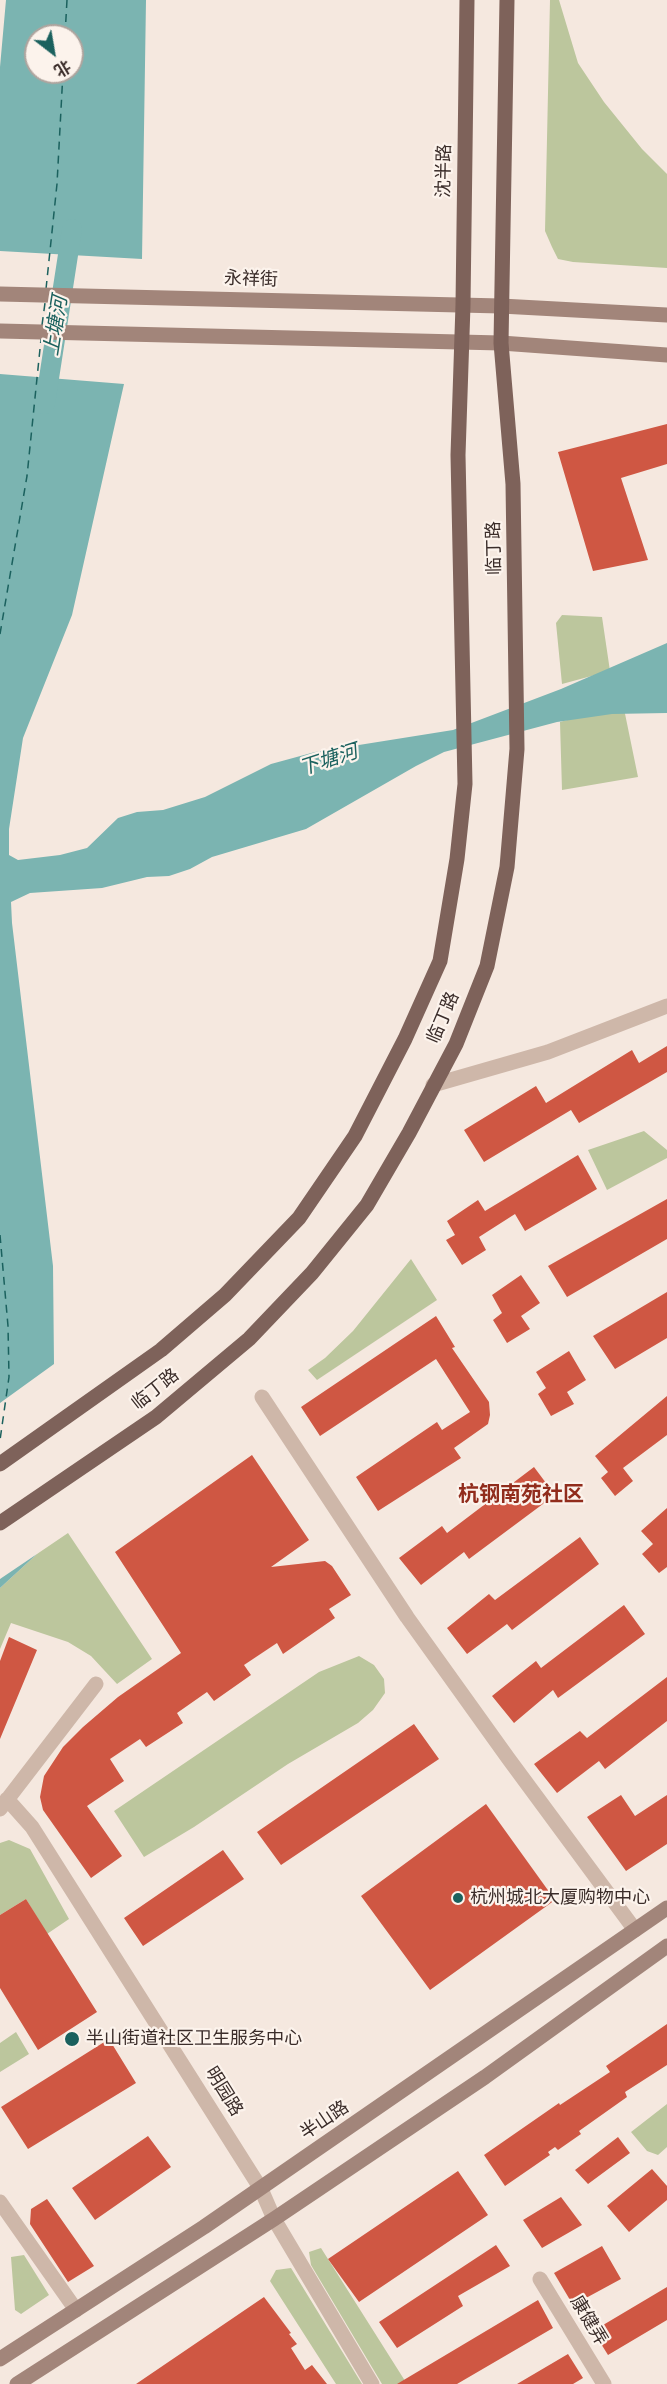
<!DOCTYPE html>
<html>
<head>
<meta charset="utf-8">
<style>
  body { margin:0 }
  #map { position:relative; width:667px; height:2384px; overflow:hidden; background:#f5e8df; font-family:Roboto,"Noto Sans SC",sans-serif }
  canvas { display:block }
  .north { position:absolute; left:24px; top:24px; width:60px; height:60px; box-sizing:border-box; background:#fcf3ec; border:2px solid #afa49e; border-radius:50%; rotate:149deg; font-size:16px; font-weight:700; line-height:24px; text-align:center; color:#3b2d2a }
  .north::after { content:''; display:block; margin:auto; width:21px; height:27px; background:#1b615e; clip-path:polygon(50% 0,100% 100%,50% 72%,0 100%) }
</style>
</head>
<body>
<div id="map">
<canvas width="667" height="2384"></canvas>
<div class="north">北</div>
</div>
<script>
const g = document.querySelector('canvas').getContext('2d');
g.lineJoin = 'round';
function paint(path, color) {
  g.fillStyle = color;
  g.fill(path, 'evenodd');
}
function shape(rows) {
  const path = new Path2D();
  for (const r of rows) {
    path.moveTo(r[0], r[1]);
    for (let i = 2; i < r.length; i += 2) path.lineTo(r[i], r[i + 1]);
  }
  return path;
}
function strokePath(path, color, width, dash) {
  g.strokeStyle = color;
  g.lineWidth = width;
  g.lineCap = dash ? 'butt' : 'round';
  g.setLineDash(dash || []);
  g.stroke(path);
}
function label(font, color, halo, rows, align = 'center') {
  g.font = font + ' Roboto,"Noto Sans SC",sans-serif';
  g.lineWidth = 4.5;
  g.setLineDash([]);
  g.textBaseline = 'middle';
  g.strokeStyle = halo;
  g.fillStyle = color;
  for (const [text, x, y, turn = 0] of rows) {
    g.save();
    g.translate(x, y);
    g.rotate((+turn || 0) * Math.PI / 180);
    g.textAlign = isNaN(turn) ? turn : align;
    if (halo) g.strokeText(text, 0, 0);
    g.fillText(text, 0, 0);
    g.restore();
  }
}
paint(shape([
  [550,0,559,0,578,63,604,102,642,149,667,174,667,268,573,262,558,259,552,247,545,231],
  [562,615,602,617,610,671,562,684,556,623],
  [623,704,638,777,562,790,560,722],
  [644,1131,667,1150,667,1158,607,1190,588,1150],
  [411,1259,437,1300,317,1380,308,1370,325,1358,353,1331],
  [68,1533,152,1659,117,1684,91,1656,68,1642,11,1623,0,1649,0,1588,37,1554],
  [359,1656,374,1665,384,1679,385,1693,373,1710,358,1723,288,1764,194,1827,144,1857,114,1811,319,1672],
  [9,1840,30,1849,69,1919,47,1934,26,1899,0,1915,0,1843],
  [16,2032,29,2054,0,2072,0,2043],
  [667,2104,667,2147,658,2155,647,2151,631,2132],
  [321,2248,407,2384,382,2384,311,2265,309,2252],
  [24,2255,49,2295,21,2314,15,2310,11,2257],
  [291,2268,362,2384,336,2384,270,2281,276,2270]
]), '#bcc69d');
paint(shape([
  [6,0,146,0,142,259,0,251,0,67],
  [36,36,72,36,72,72,36,72],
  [0,374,124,384,72,615,23,738,9,829,9,855,18,860,60,855,87,848,118,818,137,812,163,810,205,797,271,764,315,752,453,730,561,689,667,643,667,713,612,714,557,722,444,752,416,766,306,829,212,857,190,869,169,876,147,877,102,888,30,893,11,902,12,923,53,1266,54,1364,0,1403],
  [37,1554,0,1588,0,1579]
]), '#7bb4b1');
strokePath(shape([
  [45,404,72,229]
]), '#7bb4b1', 20);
strokePath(shape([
  [65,36,67,0],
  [46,289,57,184,63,72],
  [42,325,45,303],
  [0,634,27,476,41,339],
  [0,1235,8,1326,9,1377,0,1440]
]), '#1b615e', 1.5, [8, 6]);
paint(shape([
  [667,424,667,464,621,478,648,560,593,571,558,452],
  [667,1046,667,1072,579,1123,571,1110,484,1162,464,1130,536,1086,546,1103,632,1050,639,1063],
  [578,1155,597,1189,525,1231,515,1214,479,1237,486,1250,462,1265,446,1240,455,1235,447,1221,478,1200,485,1211],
  [667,1199,667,1239,567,1297,548,1266],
  [521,1275,540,1303,521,1316,530,1329,507,1343,493,1320,502,1313,492,1295],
  [667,1292,667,1338,615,1369,593,1336],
  [436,1316,455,1347,452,1348,489,1402,490,1415,488,1424,454,1448,461,1458,378,1511,356,1477,437,1422,442,1430,470,1412,436,1359,320,1436,301,1407],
  [569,1351,586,1380,567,1392,574,1404,551,1416,538,1394,546,1388,536,1372],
  [667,1396,667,1435,623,1468,633,1481,615,1496,601,1478,608,1472,595,1456],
  [252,1455,309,1540,271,1567,325,1561,332,1566,351,1595,329,1609,335,1618,283,1654,277,1643,244,1665,251,1675,214,1701,207,1692,177,1713,183,1723,146,1747,140,1739,110,1759,124,1781,87,1806,122,1856,91,1878,43,1810,40,1797,44,1776,63,1747,83,1727,118,1697,181,1653,115,1552],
  [534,1467,555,1495,469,1559,464,1552,421,1585,399,1558,442,1526,447,1533],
  [667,1508,667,1567,659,1573,642,1554,653,1544,641,1531],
  [580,1537,599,1564,512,1630,507,1624,467,1654,447,1628,489,1594,495,1600],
  [624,1605,645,1634,558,1698,553,1690,514,1723,492,1696,536,1661,541,1668],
  [9,1637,37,1650,0,1739,0,1661],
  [667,1677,667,1721,605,1769,599,1761,557,1793,534,1764,580,1731,587,1738],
  [414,1724,439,1759,281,1865,257,1832],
  [621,1795,635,1816,667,1795,667,1844,626,1871,587,1817],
  [486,1804,555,1900,430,1990,361,1896],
  [223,1850,244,1879,143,1946,124,1918],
  [26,1899,97,2012,38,2050,0,1988,0,1915],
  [667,2024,667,2065,625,2092,627,2097,579,2131,581,2134,558,2150,555,2147,548,2152,550,2155,505,2186,484,2155,559,2103,560,2105,610,2072,606,2066],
  [109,2039,136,2083,28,2149,1,2107],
  [148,2136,171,2167,95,2220,72,2188],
  [618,2137,630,2153,588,2184,575,2170],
  [652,2169,667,2186,667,2200,629,2232,607,2206],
  [458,2171,488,2215,359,2302,328,2259],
  [561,2197,582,2225,542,2248,523,2220],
  [47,2199,94,2266,68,2282,30,2224,31,2209],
  [496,2245,510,2266,458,2296,463,2306,397,2348,379,2322],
  [602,2246,621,2279,573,2305,554,2273],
  [667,2287,667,2320,608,2355,593,2331],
  [264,2297,291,2333,289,2334,297,2344,291,2348,305,2370,312,2365,327,2384,136,2384],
  [538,2300,553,2328,457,2384,397,2384],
  [568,2354,583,2378,573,2384,517,2384]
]), '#cf5743');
strokePath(shape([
  [433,1085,548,1052,667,1006],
  [262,1397,407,1617,508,1758,635,1930],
  [7,1799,32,1827,261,2189,274,2219,372,2384],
  [0,1809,96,1684],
  [0,2202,76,2310],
  [540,2279,604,2384]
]), '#ceb7a9', 15);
strokePath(shape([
  [0,294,501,306,667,315],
  [0,331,501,343,667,355],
  [0,2359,204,2227,667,1908],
  [17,2384,274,2219,485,2077,667,1946]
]), '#a2857a', 15);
strokePath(shape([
  [0,1464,161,1350,225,1295,299,1218,355,1136,405,1039,440,961,457,859,465,784,458,455,463,305,467,0],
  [0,1523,156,1417,249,1339,312,1273,367,1205,409,1133,456,1044,487,966,507,867,517,749,513,484,501,343,507,0]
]), '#7e625a', 15);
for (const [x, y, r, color] of [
  [458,1898,6,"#1b615e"],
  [72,2039,8,"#1b615e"]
]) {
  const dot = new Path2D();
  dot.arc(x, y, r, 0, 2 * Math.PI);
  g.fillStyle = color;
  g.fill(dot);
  strokePath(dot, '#fcf3ec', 2);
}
label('18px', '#3b2d2a', '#fcf3ec', [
  ["沈半路",445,171,-89],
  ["永祥街",251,280,2],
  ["临丁路",495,548,-91],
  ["临丁路",444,1018,-67],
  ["临丁路",156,1390,-38],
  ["明园路",223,2092,58],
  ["半山路",325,2121,-34],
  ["康健弄",588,2321,59]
]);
label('18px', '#3b2d2a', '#fcf3ec', [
  ["杭州城北大厦购物中心",470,1898],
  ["半山街道社区卫生服务中心",86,2039]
], 'left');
label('italic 20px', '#1b615e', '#fcf3ec', [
  ["上塘河",57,326,-81],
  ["下塘河",329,761,-18]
]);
label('bold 21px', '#912c1c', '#fcf3ec', [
  ["杭钢南苑社区",521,1496]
]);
</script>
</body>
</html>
